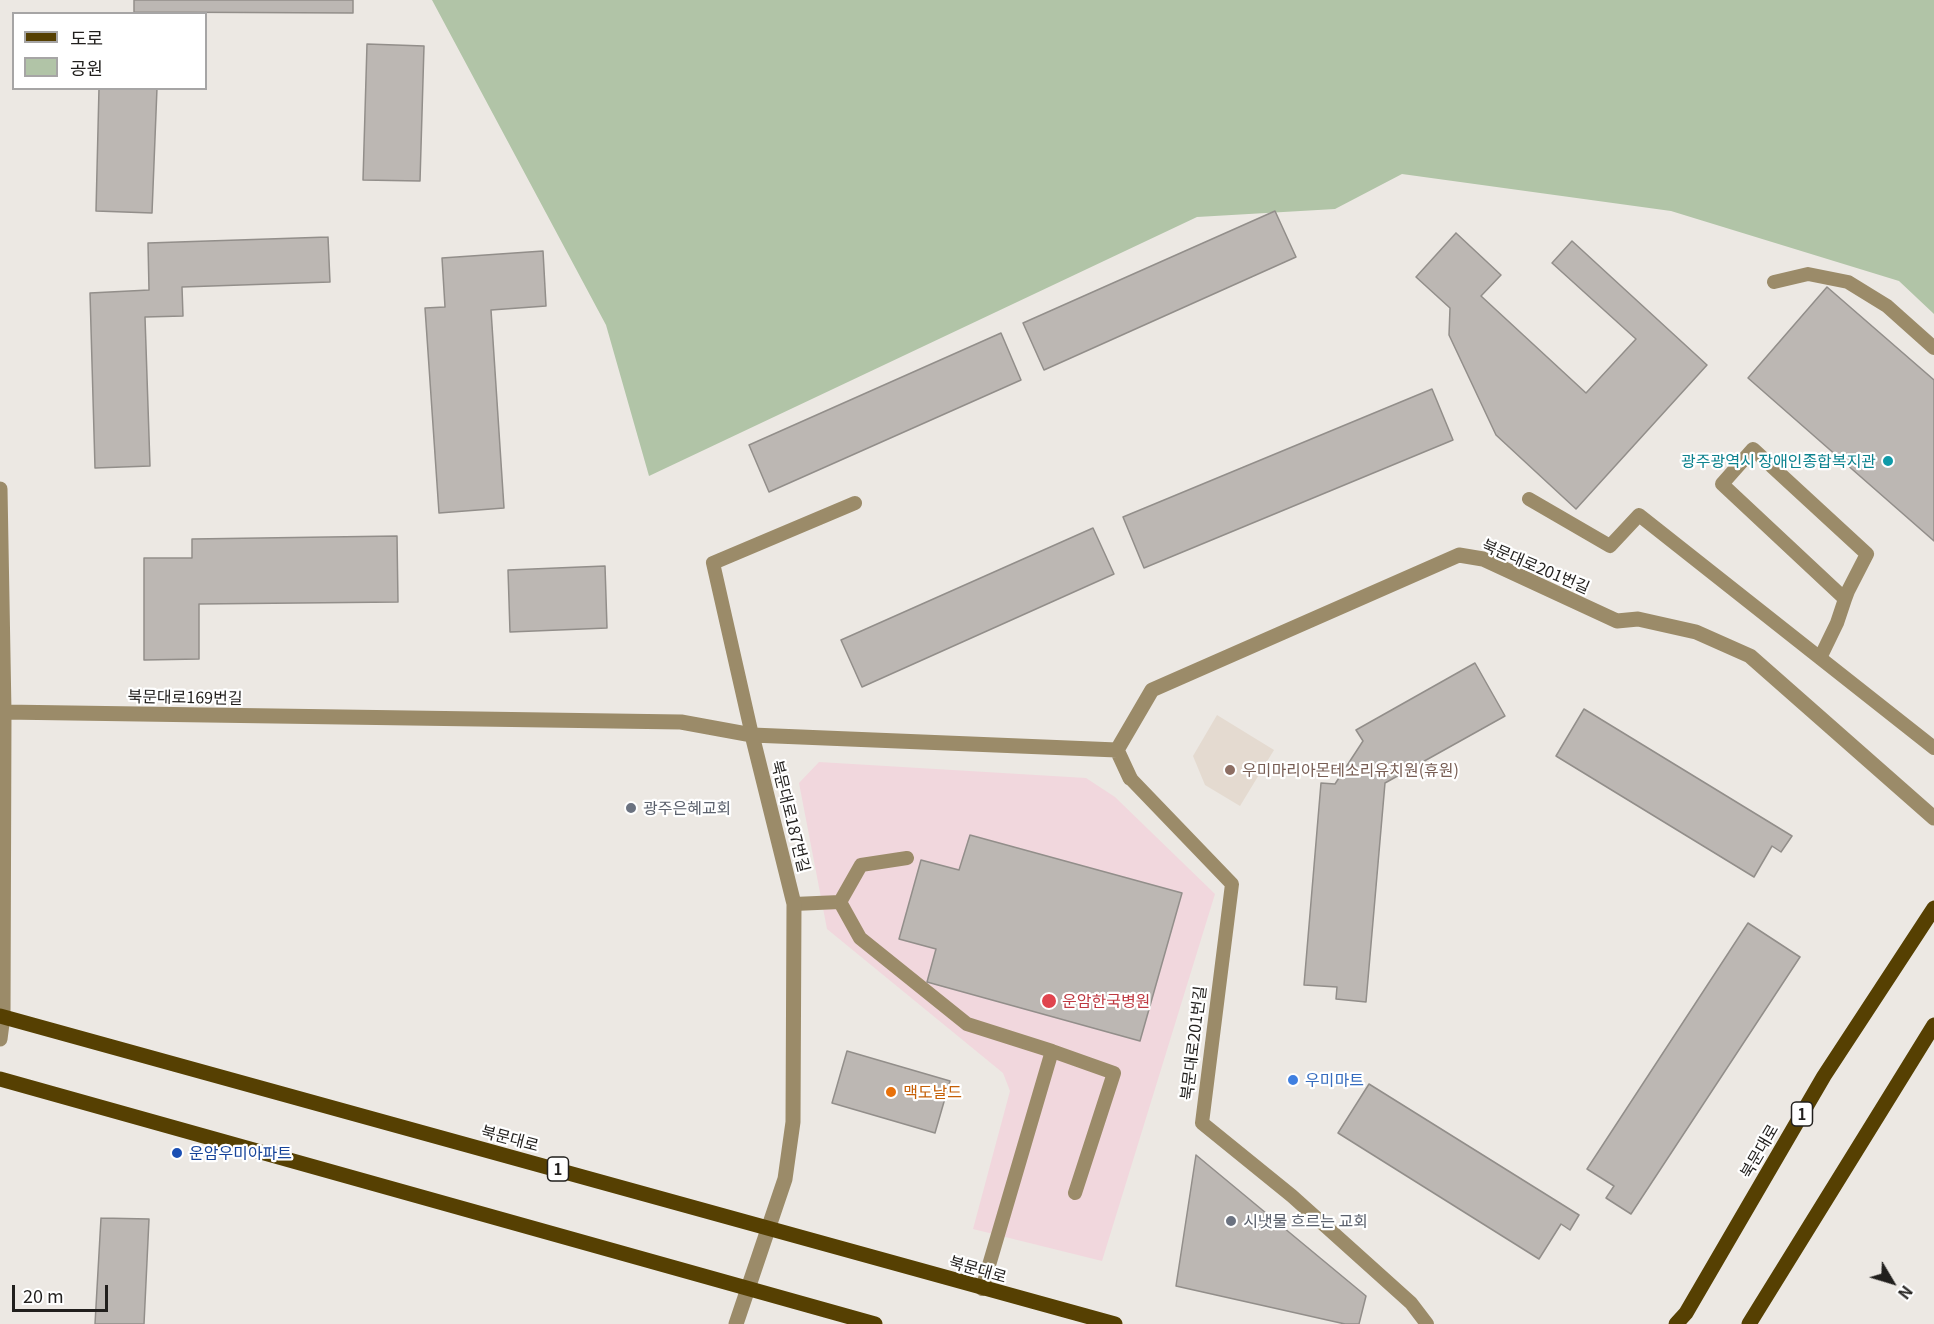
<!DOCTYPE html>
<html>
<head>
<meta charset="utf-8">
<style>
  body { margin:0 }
  #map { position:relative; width:1934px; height:1324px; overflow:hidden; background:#ece8e3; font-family:Georgia,"Noto Sans KR",serif }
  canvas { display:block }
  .legend { position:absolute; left:12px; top:12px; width:195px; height:78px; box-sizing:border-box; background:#fff; border:2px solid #a6a5a5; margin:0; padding:8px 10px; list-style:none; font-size:18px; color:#211f1d }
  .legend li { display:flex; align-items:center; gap:12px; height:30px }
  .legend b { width:30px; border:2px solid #a6a5a5 }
  .north { position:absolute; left:1862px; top:1252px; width:60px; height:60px; -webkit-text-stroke:4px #fff; paint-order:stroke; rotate:128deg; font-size:16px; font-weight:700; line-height:24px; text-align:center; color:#211f1d }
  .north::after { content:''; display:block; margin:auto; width:21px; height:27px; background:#211f1d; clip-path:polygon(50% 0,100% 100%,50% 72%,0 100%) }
  .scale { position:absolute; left:12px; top:1285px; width:96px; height:27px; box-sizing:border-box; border:3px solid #211f1d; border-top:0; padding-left:8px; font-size:18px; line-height:21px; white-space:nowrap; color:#211f1d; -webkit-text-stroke:4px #fff; paint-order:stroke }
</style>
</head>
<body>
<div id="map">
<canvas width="1934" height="1324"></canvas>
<ul class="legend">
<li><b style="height:8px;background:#564002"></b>도로</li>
<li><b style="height:16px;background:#b1c4a7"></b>공원</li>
</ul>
<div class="north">N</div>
<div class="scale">20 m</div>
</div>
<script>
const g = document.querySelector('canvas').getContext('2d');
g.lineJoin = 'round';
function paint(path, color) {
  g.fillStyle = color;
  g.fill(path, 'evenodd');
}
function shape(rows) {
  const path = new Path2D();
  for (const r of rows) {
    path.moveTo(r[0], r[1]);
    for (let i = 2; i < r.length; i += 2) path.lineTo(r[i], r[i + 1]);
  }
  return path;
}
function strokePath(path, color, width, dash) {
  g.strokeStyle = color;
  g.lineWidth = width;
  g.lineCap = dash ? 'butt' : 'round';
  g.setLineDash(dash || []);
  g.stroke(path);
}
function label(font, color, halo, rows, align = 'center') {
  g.font = font + ' Georgia,"Noto Sans KR",serif';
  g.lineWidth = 4.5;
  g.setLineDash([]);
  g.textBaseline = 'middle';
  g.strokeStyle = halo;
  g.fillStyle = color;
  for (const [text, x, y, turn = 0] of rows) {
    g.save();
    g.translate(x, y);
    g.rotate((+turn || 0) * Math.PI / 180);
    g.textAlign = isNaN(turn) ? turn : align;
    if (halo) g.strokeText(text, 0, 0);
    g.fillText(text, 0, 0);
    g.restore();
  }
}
paint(shape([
  [1217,715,1274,750,1240,806,1205,785,1193,756]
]), '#e4dad0');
paint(shape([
  [819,762,1086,778,1115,797,1215,894,1102,1261,973,1229,1010,1091,1003,1073,827,929,799,783]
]), '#f1d7dd');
paint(shape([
  [432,0,1934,0,1934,314,1899,281,1671,211,1402,174,1335,209,1197,217,649,476,606,325]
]), '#b1c4a7');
const building = shape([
  [134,0,353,0,353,13,134,12,134,0],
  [367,44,424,46,420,181,363,180,367,44],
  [99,88,157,88,152,213,96,211,99,88],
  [1275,211,1296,257,1044,370,1023,323,1275,211],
  [1456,233,1501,275,1481,296,1586,393,1636,339,1552,263,1572,241,1707,365,1576,509,1496,435,1449,335,1450,308,1416,277,1456,233],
  [328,237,330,282,182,287,183,316,145,317,150,466,95,468,90,293,149,290,148,243,328,237],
  [543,251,546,306,491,310,504,508,439,513,425,308,445,307,442,258,543,251],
  [1827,287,1934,380,1934,541,1748,378,1827,287],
  [1001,333,1021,380,769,492,749,445,1001,333],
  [1432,389,1453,440,1144,568,1123,517,1432,389],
  [1093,528,1114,574,862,687,841,640,1093,528],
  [397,536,398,602,199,604,199,659,144,660,144,558,192,558,192,539,397,536],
  [605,566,607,628,510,632,508,570,605,566],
  [1475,663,1505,716,1385,783,1366,1002,1336,999,1337,987,1304,985,1321,783,1335,784,1363,741,1356,730,1475,663],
  [1584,709,1792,836,1781,852,1772,846,1754,877,1556,756,1584,709],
  [970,835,1182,893,1140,1041,927,982,936,949,899,939,921,860,959,870,970,835],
  [1748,923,1800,957,1631,1214,1606,1198,1614,1186,1587,1169,1748,923],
  [847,1051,950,1081,935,1133,832,1103,847,1051],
  [1369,1084,1579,1215,1570,1230,1561,1224,1539,1259,1338,1133,1369,1084],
  [1196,1155,1366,1296,1359,1324,1345,1324,1176,1286,1196,1155],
  [101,1218,149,1219,144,1324,95,1324,101,1218]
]);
paint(building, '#bcb7b3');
strokePath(building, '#928e8a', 1.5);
strokePath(shape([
  [1774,282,1808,274,1848,282,1887,306,1934,348],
  [1529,499,1610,546,1639,515,1820,658],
  [1845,599,1722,484,1753,449,1867,554,1848,591,1845,599,1837,623,1820,658,1934,748],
  [752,735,713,563,855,503],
  [1130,778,1232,884,1202,1123,1292,1196,1411,1303,1427,1324],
  [840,902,861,865,907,858],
  [794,904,840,902,860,938,967,1024,1052,1051,982,1289],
  [1052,1051,1114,1073,1075,1193]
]), '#9b8b69', 14);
strokePath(shape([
  [0,489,4,712,3,1016,0,1039],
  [4,712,681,722,752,735,1117,750,1130,778],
  [1117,750,1152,690,1459,555,1483,559,1617,621,1638,619,1696,632,1750,656,1934,818],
  [736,1324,785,1179,793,1122,794,904,752,735]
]), '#9b8b69', 15);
strokePath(shape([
  [0,1016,1115,1324],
  [0,1079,875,1324],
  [1676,1324,1686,1313,1824,1076,1934,908],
  [1749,1324,1934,1025]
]), '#564002', 15);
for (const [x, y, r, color] of [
  [1888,461,6,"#0f9aa8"],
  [1230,770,6,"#8d6e63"],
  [631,808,6,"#6b7280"],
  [1049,1001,8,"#e0444e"],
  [1293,1080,6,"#3f7fe0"],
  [891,1092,6,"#e8710a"],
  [177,1153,6,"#1a4fb4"],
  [1231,1221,6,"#6b7280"]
]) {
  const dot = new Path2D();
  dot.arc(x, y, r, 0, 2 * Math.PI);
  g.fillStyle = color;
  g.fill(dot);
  strokePath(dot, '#fff', 2);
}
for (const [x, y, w] of [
  [1802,1114,21],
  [558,1169,21]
]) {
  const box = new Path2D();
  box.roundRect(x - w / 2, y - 12, w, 24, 4.5);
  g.fillStyle = '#fff';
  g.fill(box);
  strokePath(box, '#211f1d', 1.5);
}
label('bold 15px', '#211f1d', null, [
  ["1",1802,1114],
  ["1",558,1169]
]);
label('16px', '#0d838f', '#fff', [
  ["광주광역시 장애인종합복지관",1876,461]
], 'right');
label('16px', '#211f1d', '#fff', [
  ["북문대로201번길",1536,566,23],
  ["북문대로169번길",185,697,1],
  ["북문대로187번길",791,816,76],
  ["북문대로201번길",1193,1043,-83],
  ["북문대로",510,1138,15],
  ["북문대로",1759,1151,-60],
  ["북문대로",978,1269,16]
]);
label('16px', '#785e54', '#fff', [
  ["우미마리아몬테소리유치원(휴원)",1242,770]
], 'left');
label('16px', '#5b616d', '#fff', [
  ["광주은혜교회",643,808],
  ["시냇물 흐르는 교회",1243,1221]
], 'left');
label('16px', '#be3a42', '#fff', [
  ["운암한국병원",1062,1001]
], 'left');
label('16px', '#366cbe', '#fff', [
  ["우미마트",1305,1080]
], 'left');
label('16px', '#c56008', '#fff', [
  ["맥도날드",903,1092]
], 'left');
label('16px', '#164399', '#fff', [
  ["운암우미아파트",189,1153]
], 'left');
</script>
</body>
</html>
